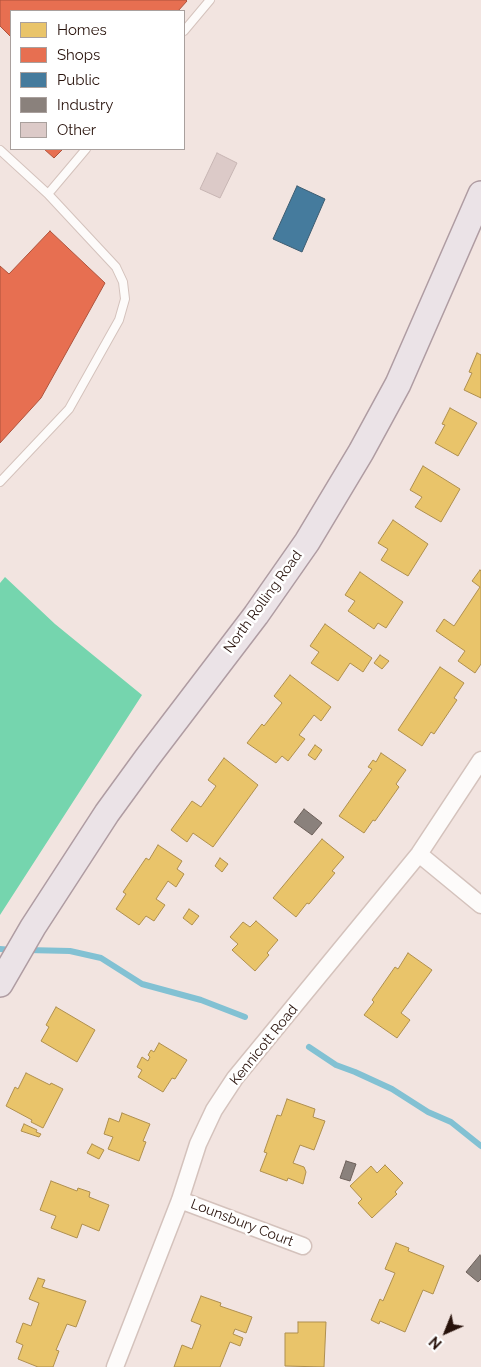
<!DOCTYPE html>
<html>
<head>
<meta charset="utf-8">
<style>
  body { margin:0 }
  #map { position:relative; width:481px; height:1367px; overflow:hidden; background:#f2e4e0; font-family:Raleway,sans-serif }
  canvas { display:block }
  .legend { position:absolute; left:10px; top:10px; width:175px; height:140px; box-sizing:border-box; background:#fff; border:1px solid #a9a09d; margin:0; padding:6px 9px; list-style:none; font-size:15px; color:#28120b }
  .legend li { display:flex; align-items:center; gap:10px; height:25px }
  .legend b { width:25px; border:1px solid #a9a09d }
  .north { position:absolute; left:421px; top:1307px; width:50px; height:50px; -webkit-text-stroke:4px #fff; paint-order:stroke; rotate:224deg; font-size:14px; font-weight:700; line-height:20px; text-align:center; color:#28120b }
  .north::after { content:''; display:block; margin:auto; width:18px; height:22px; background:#28120b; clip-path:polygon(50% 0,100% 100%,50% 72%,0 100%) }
</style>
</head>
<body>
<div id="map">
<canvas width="481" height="1367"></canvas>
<ul class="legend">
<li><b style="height:14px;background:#e9c46a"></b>Homes</li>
<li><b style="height:14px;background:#e76f51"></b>Shops</li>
<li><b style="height:14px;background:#457b9d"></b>Public</li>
<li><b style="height:14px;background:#8a817c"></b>Industry</li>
<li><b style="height:14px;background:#dccac8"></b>Other</li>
</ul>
<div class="north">N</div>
</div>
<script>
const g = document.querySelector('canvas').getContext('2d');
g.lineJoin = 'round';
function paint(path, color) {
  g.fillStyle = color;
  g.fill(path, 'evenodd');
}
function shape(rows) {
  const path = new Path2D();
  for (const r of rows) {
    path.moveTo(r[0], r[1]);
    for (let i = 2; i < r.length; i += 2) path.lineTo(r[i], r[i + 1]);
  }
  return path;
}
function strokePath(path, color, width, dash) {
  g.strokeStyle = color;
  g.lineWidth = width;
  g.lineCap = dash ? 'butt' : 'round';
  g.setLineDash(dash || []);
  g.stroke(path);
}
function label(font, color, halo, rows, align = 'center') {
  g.font = font + ' Raleway,sans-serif';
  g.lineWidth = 5;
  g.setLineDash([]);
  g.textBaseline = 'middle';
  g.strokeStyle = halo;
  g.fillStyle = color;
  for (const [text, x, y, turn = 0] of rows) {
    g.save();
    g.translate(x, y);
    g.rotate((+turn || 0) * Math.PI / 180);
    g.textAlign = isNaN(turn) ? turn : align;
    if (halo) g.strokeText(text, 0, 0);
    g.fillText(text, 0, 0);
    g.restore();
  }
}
paint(shape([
  [5,577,55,624,142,695,0,915,0,583]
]), '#75d5ae');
const homes = shape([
  [477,353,481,355,481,398,464,390,472,373,469,372,477,353],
  [450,408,477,423,458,456,435,443,445,425,442,424,450,408],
  [423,466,460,489,441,522,415,507,422,497,410,490,423,466],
  [393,520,428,544,408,576,381,560,388,549,378,543,393,520],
  [480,570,481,571,481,664,475,673,458,661,465,651,436,631,444,619,454,626,480,587,472,581,480,570],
  [360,572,403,602,386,628,378,623,374,629,348,611,355,601,345,595,360,572],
  [325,624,372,658,363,672,350,663,338,681,311,663,319,652,310,646,325,624],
  [380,655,389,661,382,669,374,663,380,655],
  [440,667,464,683,454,698,457,700,434,734,431,732,422,746,398,730,440,667],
  [290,675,331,707,321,721,314,715,299,735,305,739,288,761,282,756,276,763,247,743,262,724,264,726,282,703,274,696,290,675],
  [315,745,322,750,315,760,308,755,315,745],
  [381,753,406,770,396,784,399,787,375,821,373,820,364,833,339,816,372,769,368,767,373,760,376,762,381,753],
  [224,758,258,785,213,847,193,833,187,842,171,830,192,801,201,807,216,786,208,780,224,758],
  [322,839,344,857,332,871,335,873,309,904,307,903,296,917,273,898,322,839],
  [158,845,182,861,177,869,184,874,176,887,168,881,156,899,165,905,154,921,146,916,139,925,116,909,126,894,123,892,146,858,149,860,158,845],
  [220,858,228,864,222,872,215,866,220,858],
  [189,909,199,916,192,925,183,918,189,909],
  [256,921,278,940,267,953,269,955,255,971,232,950,238,944,230,937,243,922,250,927,256,921],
  [408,953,432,970,401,1013,410,1020,397,1038,364,1015,374,1002,372,1000,395,967,398,969,408,953],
  [56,1007,95,1030,77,1062,41,1041,49,1027,46,1025,56,1007],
  [159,1043,187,1060,175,1079,172,1078,163,1092,138,1077,142,1070,137,1067,142,1057,148,1061,150,1057,148,1055,151,1050,154,1052,159,1043],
  [26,1073,50,1085,51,1083,63,1089,43,1128,31,1122,32,1120,6,1106,15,1087,18,1089,26,1073],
  [287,1099,315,1109,313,1117,325,1121,314,1150,300,1145,293,1163,304,1167,306,1172,303,1184,288,1178,287,1181,260,1171,267,1153,264,1152,277,1115,281,1116,287,1099],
  [122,1113,150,1124,143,1141,146,1142,139,1161,108,1149,113,1137,104,1134,109,1118,119,1122,122,1113],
  [24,1124,37,1130,36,1132,41,1134,39,1137,21,1131,24,1124],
  [92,1144,104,1150,99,1159,87,1153,92,1144],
  [385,1165,403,1183,395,1192,397,1194,372,1218,358,1203,362,1199,350,1186,371,1166,377,1173,385,1165],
  [51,1181,77,1191,78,1188,90,1192,89,1197,109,1205,99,1231,82,1224,77,1238,51,1228,56,1216,40,1210,51,1181],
  [396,1243,409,1248,408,1251,444,1266,433,1294,423,1290,405,1332,380,1321,379,1324,371,1320,380,1299,383,1301,395,1273,385,1269,396,1243],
  [38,1278,45,1280,42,1287,86,1301,76,1327,67,1324,56,1350,59,1351,53,1367,38,1367,18,1359,23,1345,16,1342,23,1323,31,1326,39,1303,29,1299,38,1278],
  [201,1296,221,1303,220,1306,252,1317,246,1333,235,1329,233,1334,243,1338,240,1346,230,1342,220,1367,174,1367,182,1345,192,1349,201,1325,191,1321,201,1296],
  [298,1322,326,1322,324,1367,285,1366,285,1333,298,1333,298,1322]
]);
paint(homes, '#e9c46a');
strokePath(homes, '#af8f4e', 1);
const shops = shape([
  [0,0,186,0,187,1,178,11,11,11,11,37,0,26,0,0],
  [44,149,63,149,54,158,44,149],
  [50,231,105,283,41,398,0,443,0,266,9,274,50,231]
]);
paint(shops, '#e76f51');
strokePath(shops, '#ae533c', 1);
const public = shape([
  [297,186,325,199,302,252,273,239,297,186]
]);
paint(public, '#457b9d');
strokePath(public, '#3c5c71', 1);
const industry = shape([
  [304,809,322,823,312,835,294,822,304,809],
  [346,1161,356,1164,350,1181,340,1178,346,1161],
  [480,1255,481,1257,481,1279,478,1282,466,1272,480,1255]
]);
paint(industry, '#8a817c');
strokePath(industry, '#6d605a', 1);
strokePath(shape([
  [0,949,12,950],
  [27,950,70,951,101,958,142,984,201,1000,245,1017],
  [309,1047,336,1065,355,1072,392,1089,428,1112,451,1122,481,1146]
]), '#82c1d3', 6);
const building = shape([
  [217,153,237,163,220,198,200,189,217,153]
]);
paint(building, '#dccac8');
strokePath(building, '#c7b5b3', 1);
const lane = shape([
  [184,31,210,0],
  [0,150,48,194,116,267,123,282,125,299,119,320,69,409,0,482],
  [48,194,86,149]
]);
const street = shape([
  [419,854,481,905],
  [180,1200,303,1246],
  [115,1367,180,1200,198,1144,214,1110,235,1078,419,854,481,760]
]);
const primary = shape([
  [0,984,33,927,107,813,147,758,256,615,307,542,361,452,398,384,481,194]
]);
strokePath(lane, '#d4c2bc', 10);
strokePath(street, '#d4c2bc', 19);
strokePath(primary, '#af9ca2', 28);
strokePath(lane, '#fdfbfa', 8);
strokePath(street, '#fdfbfa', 16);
strokePath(primary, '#ebe3e7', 25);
label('14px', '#28120b', '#fff', [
  ["North Rolling Road",263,602,-54],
  ["Kennicott Road",264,1045,-51],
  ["Lounsbury Court",242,1223,21]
]);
</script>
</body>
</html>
